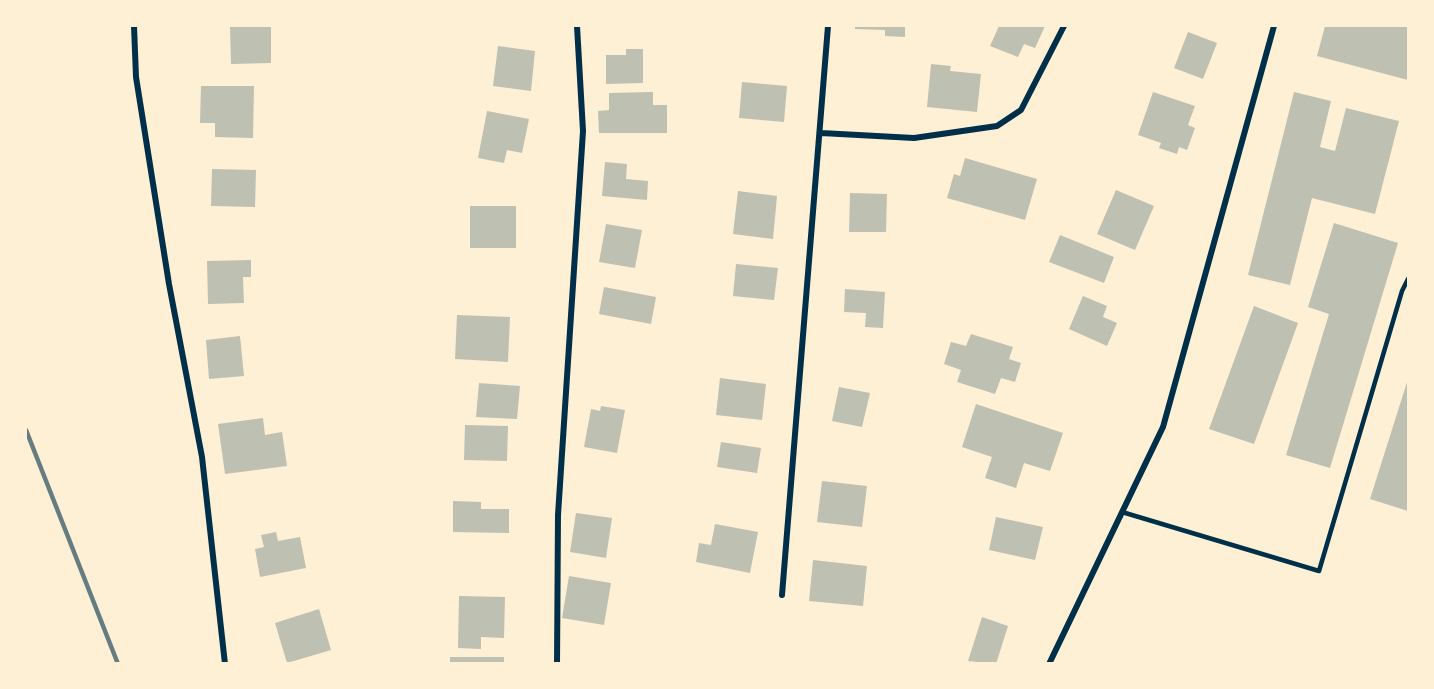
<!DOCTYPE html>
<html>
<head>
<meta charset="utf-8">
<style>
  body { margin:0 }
  #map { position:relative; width:1434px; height:689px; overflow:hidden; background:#fdf0d5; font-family:Roboto,sans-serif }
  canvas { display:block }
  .frame { position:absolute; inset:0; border:27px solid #fdf0d5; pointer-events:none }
</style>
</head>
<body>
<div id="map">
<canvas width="1434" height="689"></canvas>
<div class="frame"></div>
</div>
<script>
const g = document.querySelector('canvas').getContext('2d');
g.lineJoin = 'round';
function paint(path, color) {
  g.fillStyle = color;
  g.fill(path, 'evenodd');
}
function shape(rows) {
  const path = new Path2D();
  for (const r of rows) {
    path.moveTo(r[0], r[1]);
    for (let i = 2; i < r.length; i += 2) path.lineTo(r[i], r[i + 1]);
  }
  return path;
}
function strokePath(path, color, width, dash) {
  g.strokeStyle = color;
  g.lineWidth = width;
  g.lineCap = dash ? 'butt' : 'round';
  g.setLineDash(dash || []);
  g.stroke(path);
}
paint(shape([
  [230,26,271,26,271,63,231,64],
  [855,26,905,26,905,37,885,36,885,30,855,29],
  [999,26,1045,26,1035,48,1024,44,1018,57,990,46],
  [1325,26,1408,26,1408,80,1317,56],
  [1188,32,1217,43,1203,79,1174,68],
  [498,46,535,51,531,91,493,86],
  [626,49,643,49,643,83,606,84,606,55,626,55],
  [931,64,951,66,950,71,981,74,977,112,927,107],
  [742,82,787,86,784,122,739,118],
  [201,86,254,86,253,138,215,137,215,123,200,123],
  [653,92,653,105,667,105,667,133,599,133,598,111,609,110,609,93],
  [1153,92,1195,106,1188,125,1195,128,1187,150,1179,147,1177,154,1159,148,1161,143,1138,135],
  [1294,92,1331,101,1320,147,1335,151,1346,108,1399,121,1375,214,1312,198,1290,285,1248,275],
  [487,111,529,119,522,153,507,150,504,163,478,158],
  [965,158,1037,179,1025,220,947,198,954,174,960,176],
  [605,162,627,164,626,179,648,181,647,200,602,196],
  [212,169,256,170,255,207,211,206],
  [1116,190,1154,206,1135,250,1097,234],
  [738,191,777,196,773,239,733,234],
  [850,193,887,194,886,232,849,232],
  [470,206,516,206,516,248,470,248],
  [1334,223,1398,243,1330,468,1286,455,1329,314,1308,307],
  [606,224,642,230,635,268,599,262],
  [1060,235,1114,257,1104,283,1049,262],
  [251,260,251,277,243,277,244,303,208,304,207,261],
  [736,264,778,268,774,300,733,296],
  [604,287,656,297,651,324,599,314],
  [845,289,885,292,883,328,865,327,866,313,844,312],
  [1083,296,1107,306,1103,317,1117,323,1107,346,1069,329],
  [1254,306,1298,323,1254,444,1209,429],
  [457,315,510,317,508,362,455,359],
  [971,334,1013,347,1009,359,1021,363,1015,382,1001,378,995,394,957,382,961,370,944,364,951,342,966,346],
  [240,336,244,376,209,379,206,340],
  [720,378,766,384,762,420,716,415],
  [1408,379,1408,511,1370,499],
  [479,383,520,386,517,419,476,417],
  [839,387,870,393,862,427,832,421],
  [976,404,1063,433,1050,471,1024,463,1016,488,985,478,992,457,962,447],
  [601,406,625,410,617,453,584,447,591,409,600,411],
  [263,418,265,435,282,432,287,466,225,474,218,424],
  [465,425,508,426,507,461,464,460],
  [721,442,761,448,757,473,717,467],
  [822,481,867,486,862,527,817,522],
  [453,501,481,502,481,509,509,509,509,533,453,532],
  [576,513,612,518,606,558,570,552],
  [996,517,1043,527,1035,560,989,550],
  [715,524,758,532,750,573,696,562,699,543,711,545],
  [276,532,278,541,300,537,306,568,260,577,255,549,264,547,261,535],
  [813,560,867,566,863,606,809,601],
  [569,576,611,583,604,625,562,618],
  [459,596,505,597,504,638,481,637,481,649,458,648],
  [319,609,331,650,287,663,275,623],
  [982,617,1008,626,996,664,968,661],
  [450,657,504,657,504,664,450,664]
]), '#bec0b2');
strokePath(shape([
  [1122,512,1319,571,1402,291,1408,279]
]), '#003049', 4.5);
strokePath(shape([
  [134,26,136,77,169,284,202,457,225,664],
  [821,133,914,138,997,126,1021,110,1064,26],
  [782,595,828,26],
  [557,664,558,515,583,131,577,26],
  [1049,664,1163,427,1274,26]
]), '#003049', 6);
strokePath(shape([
  [26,430,118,664]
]), '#657d81', 4.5);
</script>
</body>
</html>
